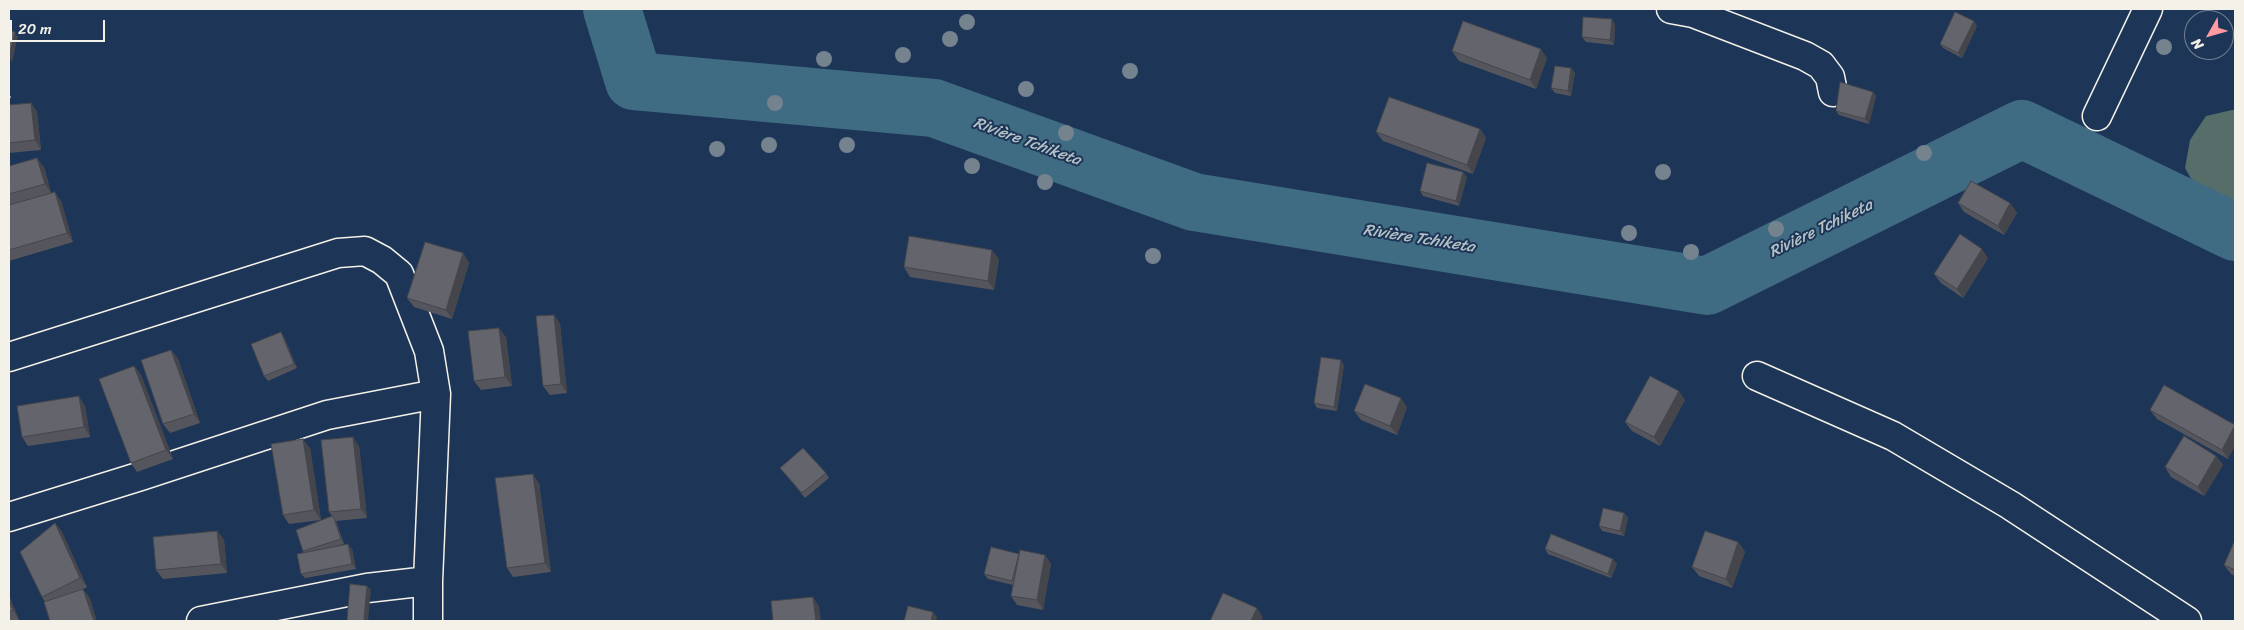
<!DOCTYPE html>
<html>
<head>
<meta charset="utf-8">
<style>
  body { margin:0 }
  #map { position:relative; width:2244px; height:630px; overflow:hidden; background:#1d3557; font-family:Sriracha,sans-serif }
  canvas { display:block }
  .frame { position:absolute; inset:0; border:10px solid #f4f1e8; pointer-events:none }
  .north { position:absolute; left:2184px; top:10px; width:50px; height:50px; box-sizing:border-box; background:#1d3557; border:1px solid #738091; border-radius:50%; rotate:232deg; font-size:14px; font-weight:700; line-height:20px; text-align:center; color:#f4f1e8 }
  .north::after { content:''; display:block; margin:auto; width:18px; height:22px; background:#ff9aa2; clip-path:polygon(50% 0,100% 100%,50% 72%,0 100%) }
  .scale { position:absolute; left:10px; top:20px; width:95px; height:22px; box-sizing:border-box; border:2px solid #f4f1e8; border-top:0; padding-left:6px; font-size:15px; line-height:18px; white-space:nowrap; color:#f4f1e8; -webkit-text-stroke:4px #1d3557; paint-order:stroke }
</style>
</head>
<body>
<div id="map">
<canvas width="2244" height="630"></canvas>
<div class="frame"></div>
<div class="north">N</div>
<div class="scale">20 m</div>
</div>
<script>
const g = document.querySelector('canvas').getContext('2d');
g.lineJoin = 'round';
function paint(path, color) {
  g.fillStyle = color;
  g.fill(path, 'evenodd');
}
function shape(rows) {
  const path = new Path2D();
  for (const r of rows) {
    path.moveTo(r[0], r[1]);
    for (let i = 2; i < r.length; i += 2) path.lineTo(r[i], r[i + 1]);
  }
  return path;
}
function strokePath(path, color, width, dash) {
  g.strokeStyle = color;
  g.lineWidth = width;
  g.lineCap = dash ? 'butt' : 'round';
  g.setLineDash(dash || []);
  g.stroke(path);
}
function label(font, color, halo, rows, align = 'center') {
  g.font = font + ' Sriracha,sans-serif';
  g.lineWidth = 4;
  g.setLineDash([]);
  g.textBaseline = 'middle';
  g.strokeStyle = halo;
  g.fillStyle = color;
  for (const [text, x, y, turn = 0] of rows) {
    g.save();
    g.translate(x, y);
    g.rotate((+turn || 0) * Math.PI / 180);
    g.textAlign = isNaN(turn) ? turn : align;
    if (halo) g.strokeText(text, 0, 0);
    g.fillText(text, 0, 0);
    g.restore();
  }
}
paint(shape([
  [2232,110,2235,110,2235,214,2199,193,2185,168,2190,140,2206,116]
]), '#566d69');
strokePath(shape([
  [612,9,634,81,934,108,1194,202,1707,286,2022,129,2235,232]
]), '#3f6b83', 58);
const minor = shape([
  [1671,9,1693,13,1805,56,1821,65,1830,77,1833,92],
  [2097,116,2148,9],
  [9,357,338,253,365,251,382,260,399,274,429,351,436,394,428,581,428,621],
  [1757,376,1893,436,2010,505,2187,621],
  [9,517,141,476,327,415,436,394],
  [201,621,367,588,428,581]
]);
strokePath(minor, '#f4f1e8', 31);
strokePath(shape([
  [9,97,10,96]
]), '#f4f1e8', 3, [5, 4]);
strokePath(minor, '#1d3557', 28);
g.fillStyle = '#75838f';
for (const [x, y] of [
  [967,22],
  [950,39],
  [2164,47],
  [903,55],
  [824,59],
  [1130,71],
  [1026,89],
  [775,103],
  [1066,133],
  [769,145],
  [847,145],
  [717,149],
  [1924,153],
  [972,166],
  [1663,172],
  [1045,182],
  [1776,229],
  [1629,233],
  [1691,252],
  [1153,256]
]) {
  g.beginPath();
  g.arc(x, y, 8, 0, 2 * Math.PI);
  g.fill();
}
paint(shape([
  [1615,24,1614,45,1586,42,1582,37],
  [1977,26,1962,58,1943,48,1940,44],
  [1452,51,1547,58,1536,89,1459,61],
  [1571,68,1575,73,1571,96,1555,93,1551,88],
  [1873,92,1876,96,1869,124,1839,115,1836,111],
  [31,103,37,112,41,150,9,153,9,105],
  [1480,129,1486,138,1473,174,1383,141,1376,132],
  [9,166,44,167,51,193,61,201,73,242,9,261],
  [1467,177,1459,206,1423,196,1420,191],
  [1958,203,2010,203,2017,213,2004,235,1964,212],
  [463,253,469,263,452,319,414,307,407,298],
  [1988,258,1963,298,1941,283,1934,274],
  [999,259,994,290,910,277,904,267],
  [554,315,560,324,567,393,550,395,543,386],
  [284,337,297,368,268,381,264,376],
  [506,337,512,386,481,390,474,381],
  [171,350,178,359,200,423,170,433,163,424],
  [1344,365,1337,411,1317,408,1314,403],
  [134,366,141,375,173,459,137,472,131,463],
  [1685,400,1660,446,1632,431,1625,422],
  [85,406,90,437,28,446,22,437],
  [1407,407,1397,435,1361,420,1354,411],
  [2150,410,2235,425,2228,459,2157,419],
  [359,446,367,518,336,521,344,544,333,547,352,549,356,569,305,578,301,574,304,553,303,551,332,516,329,512],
  [310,448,321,520,289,524,283,515],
  [2216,456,2223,465,2204,496,2171,477,2165,467],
  [780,468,826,473,829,478,805,498],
  [539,483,551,572,513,577,507,568],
  [1624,513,1628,518,1624,536,1602,531,1599,526],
  [55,523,62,532,87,587,82,590,90,598,45,602,42,597],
  [217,531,224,540,227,573,163,579,156,570],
  [2235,540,2235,576,2231,574,2224,565],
  [1738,542,1745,552,1732,588,1699,576,1692,567],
  [1545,549,1617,564,1611,578,1548,554],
  [1019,554,1045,555,1051,564,1043,610,1017,605,1011,596,1013,585,988,579,984,574],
  [9,595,19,620,15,621,9,621]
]), '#55565d');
paint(shape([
  [1612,19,1615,24,1614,45,1610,40],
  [1974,21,1977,26,1962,58,1958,53],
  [15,32,18,36,12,62,9,57],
  [1541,49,1547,58,1536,89,1530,80],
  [1571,68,1575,73,1571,96,1568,91],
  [1873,92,1876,96,1869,124,1865,119],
  [31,103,37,112,41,150,35,140],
  [1480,129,1486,138,1473,174,1467,165],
  [37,158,44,167,51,193,45,184],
  [1463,172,1467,177,1459,206,1456,201],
  [55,192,61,201,73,242,67,233],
  [2010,203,2017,213,2004,235,1998,226],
  [1982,249,1988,258,1963,298,1957,289],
  [992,250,999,259,994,290,988,281],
  [463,253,469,263,452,319,446,310],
  [554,315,560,324,567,393,561,384],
  [499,328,506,337,512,386,505,377],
  [281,332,284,337,297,368,294,364],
  [171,350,178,359,200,423,194,414],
  [1341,360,1344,365,1337,411,1334,407],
  [134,366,141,375,173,459,166,450],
  [1679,391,1685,400,1660,446,1654,437],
  [79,396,85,406,90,437,84,427],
  [1401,398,1407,407,1397,435,1390,426],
  [2235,426,2235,446,2228,459,2222,450],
  [353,437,359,446,367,518,361,509],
  [303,439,310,448,321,520,314,510],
  [2216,456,2223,465,2204,496,2198,487],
  [533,474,539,483,551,572,545,563],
  [1624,513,1628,518,1624,536,1620,531],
  [334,518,337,523,344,544,341,539],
  [55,523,62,532,87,587,80,578],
  [217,531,224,540,227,573,221,564],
  [1738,542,1745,552,1732,588,1726,579],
  [348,544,352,549,356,569,352,564],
  [1045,555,1051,564,1043,610,1037,600],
  [1613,559,1617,564,1611,578,1608,574],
  [367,586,371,590,368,621,364,621],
  [83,589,90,598,97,621,94,621],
  [9,595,19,620,13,610,9,601],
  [813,597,819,606,821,621,816,621],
  [1257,608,1263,617,1261,621,1251,621],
  [933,612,937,617,936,621,931,621]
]), '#45464c');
const building = shape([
  [1955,12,1974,21,1958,53,1940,44,1955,12],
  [1583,17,1612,19,1610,40,1582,37,1583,17],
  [1463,21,1541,49,1530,80,1452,51,1463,21],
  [9,30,15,32,9,57,9,30],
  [1555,66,1571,68,1568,91,1551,88,1555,66],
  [1840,82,1873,92,1865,119,1836,111,1840,82],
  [1389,97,1480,129,1467,165,1376,132,1389,97],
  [31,103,35,140,9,143,9,105,31,103],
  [37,158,45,184,9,194,9,166,37,158],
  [1427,163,1463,172,1456,201,1420,191,1427,163],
  [1971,181,2010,203,1998,226,1958,203,1971,181],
  [55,192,67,233,9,250,9,205,55,192],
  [1960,234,1982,249,1957,289,1934,274,1960,234],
  [909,236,992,250,988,281,904,267,909,236],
  [425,242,463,253,446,310,407,298,425,242],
  [554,315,561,384,543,386,536,316,554,315],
  [499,328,505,377,474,381,468,331,499,328],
  [281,332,294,364,264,376,251,344,281,332],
  [171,350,194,414,163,424,141,360,171,350],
  [1321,357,1341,360,1334,407,1314,403,1321,357],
  [134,366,166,450,131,463,99,379,134,366],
  [1650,376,1679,391,1654,437,1625,422,1650,376],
  [1365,384,1401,398,1390,426,1354,411,1365,384],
  [2164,385,2235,425,2222,450,2150,410,2164,385],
  [79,396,84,427,22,437,17,406,79,396],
  [2184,436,2216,456,2198,487,2165,467,2184,436],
  [353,437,361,509,329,512,321,440,353,437],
  [303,439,314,510,283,515,271,444,303,439],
  [803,448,826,473,802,493,780,468,803,448],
  [533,474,545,563,507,568,495,478,533,474],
  [1603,508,1624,513,1620,531,1599,526,1603,508],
  [332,516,334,518,341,539,303,551,296,530,332,516],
  [55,523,80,578,42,597,20,552,55,523],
  [217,531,221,564,156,570,153,537,217,531],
  [1705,531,1738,542,1726,579,1692,567,1705,531],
  [1551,534,1613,559,1608,574,1545,549,1551,534],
  [2235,540,2235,570,2224,565,2235,540],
  [348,544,352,564,301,574,297,554,348,544],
  [991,547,1019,554,1012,581,984,574,991,547],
  [1020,550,1045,555,1037,600,1011,596,1020,550],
  [350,584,367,586,364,621,347,621,350,584],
  [83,589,94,621,50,621,44,602,83,589],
  [1223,593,1257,608,1251,621,1210,621,1223,593],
  [813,597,816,621,773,621,771,601,813,597],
  [9,601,13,610,9,612,9,601],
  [908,606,933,612,931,621,904,621,908,606]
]);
paint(building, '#63646c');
strokePath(building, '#45464c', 1);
label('italic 16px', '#b5c2c5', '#1d3557', [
  ["Rivière Tchiketa",1027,142,20],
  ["Rivière Tchiketa",1821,229,-26],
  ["Rivière Tchiketa",1419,239,9]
]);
</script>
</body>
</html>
